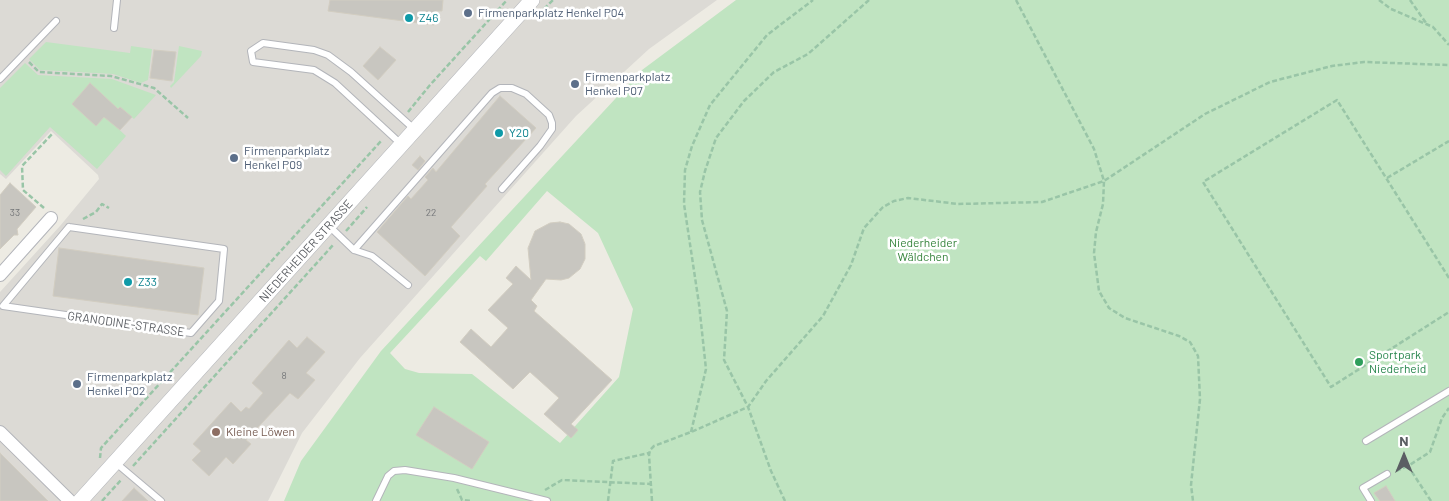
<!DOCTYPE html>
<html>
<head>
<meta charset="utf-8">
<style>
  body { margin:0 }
  #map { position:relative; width:1449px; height:501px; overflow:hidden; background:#edebe3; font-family:Barlow,sans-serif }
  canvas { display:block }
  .north { position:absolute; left:1379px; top:431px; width:50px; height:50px; -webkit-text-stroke:4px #fff; paint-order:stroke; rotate:0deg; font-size:14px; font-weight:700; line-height:20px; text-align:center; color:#5b5e63 }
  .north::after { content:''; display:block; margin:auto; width:18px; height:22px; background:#5b5e63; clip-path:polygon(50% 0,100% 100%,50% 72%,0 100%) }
</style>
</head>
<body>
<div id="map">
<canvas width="1449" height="501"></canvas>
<div class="north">N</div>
</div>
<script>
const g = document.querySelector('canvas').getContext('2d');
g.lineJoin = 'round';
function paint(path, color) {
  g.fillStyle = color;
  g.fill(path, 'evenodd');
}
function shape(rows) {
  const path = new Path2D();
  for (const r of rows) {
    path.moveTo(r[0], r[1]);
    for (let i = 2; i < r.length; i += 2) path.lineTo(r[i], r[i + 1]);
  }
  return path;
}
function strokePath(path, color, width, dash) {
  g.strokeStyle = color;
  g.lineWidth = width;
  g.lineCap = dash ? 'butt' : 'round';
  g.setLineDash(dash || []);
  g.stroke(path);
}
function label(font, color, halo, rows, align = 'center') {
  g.font = font + ' Barlow,sans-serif';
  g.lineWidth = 5;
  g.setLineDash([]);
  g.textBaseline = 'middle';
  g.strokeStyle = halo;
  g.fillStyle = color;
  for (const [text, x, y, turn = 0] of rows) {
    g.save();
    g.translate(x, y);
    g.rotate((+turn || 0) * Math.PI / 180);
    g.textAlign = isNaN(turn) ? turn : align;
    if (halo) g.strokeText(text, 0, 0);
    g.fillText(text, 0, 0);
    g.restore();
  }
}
paint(shape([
  [0,0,717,0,649,49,576,116,360,358,302,433,268,501,0,501,0,292,60,226,99,179,98,175,51,131,6,179,0,174]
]), '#dcdad5');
paint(shape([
  [736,0,1449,0,1449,501,284,501,301,461,381,351,642,70],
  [547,191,598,233,633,309,619,377,560,443,472,374,419,373,405,369,390,353,480,256,486,261],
  [46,42,130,53,131,46,152,49,148,80,141,83,113,74,40,70,29,59],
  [179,46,202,51,201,56,171,88,170,86,174,82],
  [25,63,38,75,112,79,156,95,134,119,120,107,109,120,126,136,97,169,50,127,6,176,0,170,0,88]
]), '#c0e4c1');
const building = shape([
  [330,0,443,0,442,11,436,11,434,25,328,11,330,0],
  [380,47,396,60,378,80,363,66,380,47],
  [154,50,176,52,172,81,150,78,154,50],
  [90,83,118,109,120,107,132,117,120,130,104,117,96,126,72,104,90,83],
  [500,96,536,128,485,184,487,186,451,227,460,236,425,276,377,232,408,196,411,199,428,180,425,177,433,168,436,172,500,96],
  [420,156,425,161,418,170,412,165,420,156],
  [10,183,36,207,17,229,18,235,14,235,0,249,0,195,10,183],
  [560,222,569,224,581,234,585,244,585,259,580,269,569,278,561,280,546,279,531,300,537,306,534,311,612,380,571,424,578,430,571,438,544,414,559,398,530,372,513,389,460,342,471,329,491,347,508,328,488,310,513,284,506,278,516,266,531,280,528,248,535,231,550,223,560,222],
  [59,248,204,268,198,315,53,296,59,248],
  [307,337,325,352,306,373,315,380,298,399,290,393,246,440,251,444,233,464,226,457,209,476,192,460,201,451,193,444,231,402,241,412,246,407,249,409,263,393,252,383,289,340,297,348,307,337],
  [434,407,489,442,472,469,416,435,434,407],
  [0,453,48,501,0,501,0,453],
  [1386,486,1395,501,1380,501,1374,493,1386,486],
  [134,488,148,501,122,501,134,488]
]);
paint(building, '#c8c6c0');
strokePath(building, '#d2cdc1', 1);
const service = shape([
  [114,28,117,0],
  [0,79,56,21],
  [401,144,335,83,314,70,253,62,251,51,263,43,314,50,328,55,351,72,414,129],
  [329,226,354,250,372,256,408,285],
  [69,227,224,249,219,301,191,333,3,306,69,227],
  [354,250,492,93,500,88,512,88,526,94,549,115,552,123,552,129,540,146,502,189],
  [1366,441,1449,391],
  [116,463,161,501],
  [376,501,388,476,394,471,405,470,454,478,547,501],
  [1371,501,1363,488,1387,474]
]);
const minor = shape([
  [0,275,51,218],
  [0,432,70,501]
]);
const tertiary = shape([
  [80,501,532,0]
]);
strokePath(service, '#b3b5ba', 8);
strokePath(minor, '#b3b5ba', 14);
strokePath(tertiary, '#b3b5ba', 16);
strokePath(shape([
  [1016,0,1094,149,1104,181,1103,204,1096,232,1094,253,1099,291,1109,308,1125,318,1179,336,1190,342,1198,356,1200,399,1191,485,1193,501],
  [1379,0,1391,9,1433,27,1449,45],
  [1410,0,1426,23],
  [544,9,553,0],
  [29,62,39,72,111,76,154,88,188,118],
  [408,112,430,85,507,0],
  [1387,178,1449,141],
  [44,208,23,190,22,166,53,133],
  [83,219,96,212,102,204,109,208],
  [346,231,367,207],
  [1449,278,1337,100,1203,182,1331,387,1449,312],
  [691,432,706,369,699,304,684,204,685,170,692,146,710,105,767,35,813,0],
  [100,458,101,448,382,140],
  [133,466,334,244],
  [1396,471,1408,466],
  [457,489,462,500,472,501],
  [545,490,562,480,650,484],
  [102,501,121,480],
  [608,501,613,461,649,453],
  [652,501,649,455,650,450,654,446,691,432,748,407,766,381,823,316,851,265,864,228,883,207,894,201,908,198,958,204,1042,202,1104,181,1205,114,1270,82,1332,66,1364,62,1449,65],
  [785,501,771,471,748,407,724,360,727,311,702,220,700,192,705,171,716,138,744,101,774,72,808,54,869,0],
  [1431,501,1408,466,1430,452,1442,418,1449,408]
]), '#99c5a7', 2.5, [5, 2.5]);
strokePath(service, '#fff', 6);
strokePath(minor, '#fff', 12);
strokePath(tertiary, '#fff', 15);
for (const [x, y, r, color] of [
  [468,13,5,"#5c6f8a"],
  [409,18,5,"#0f9aa8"],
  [575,84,5,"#5c6f8a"],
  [499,133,5,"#0f9aa8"],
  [234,158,5,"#5c6f8a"],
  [128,282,5,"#0f9aa8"],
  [1359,362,5,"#2e9e5b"],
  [77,384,5,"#5c6f8a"],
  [216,432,5,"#8d6e63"]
]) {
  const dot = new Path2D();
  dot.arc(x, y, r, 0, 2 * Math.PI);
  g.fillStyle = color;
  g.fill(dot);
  strokePath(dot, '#fff', 2);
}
label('10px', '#76787a', null, [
  ["33",15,213],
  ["22",431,213],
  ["8",284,376]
]);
label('12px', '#4e5e75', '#fff', [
  ["Firmenparkplatz Henkel P04",478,13],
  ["Firmenparkplatz",585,77],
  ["Henkel P07",585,91],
  ["Firmenparkplatz",244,151],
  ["Henkel P09",244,165],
  ["Firmenparkplatz",87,377],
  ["Henkel P02",87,391]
], 'left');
label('12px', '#0d838f', '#fff', [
  ["Z46",419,18],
  ["Y20",509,133],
  ["Z33",138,282]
], 'left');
label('12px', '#38853e', '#fff', [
  ["Niederheider",923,243],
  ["Wäldchen",923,257]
]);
label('12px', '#5b5e63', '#fff', [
  ["NIEDERHEIDER STRASSE",306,251,-48],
  ["GRANODINE-STRASSE",126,324,8]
]);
label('12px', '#27864d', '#fff', [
  ["Sportpark",1369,355],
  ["Niederheid",1369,369]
], 'left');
label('12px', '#785e54', '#fff', [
  ["Kleine Löwen",226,432]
], 'left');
</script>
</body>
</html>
